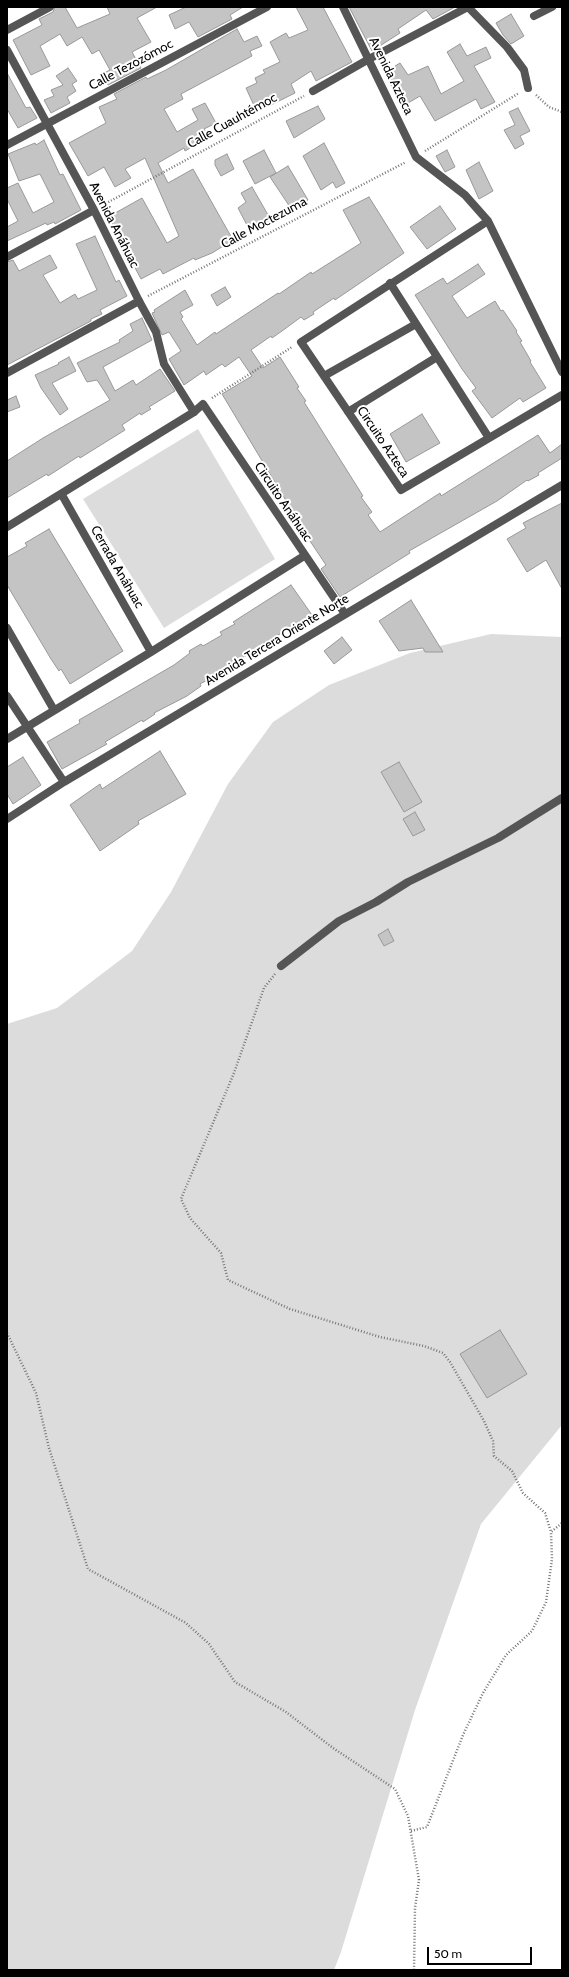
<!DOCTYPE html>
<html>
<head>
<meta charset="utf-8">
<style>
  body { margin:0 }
  #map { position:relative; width:569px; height:1977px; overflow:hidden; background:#fff; font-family:Cabin,sans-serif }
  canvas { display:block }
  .frame { position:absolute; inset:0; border:8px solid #000; pointer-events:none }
  .scale { position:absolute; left:427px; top:1947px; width:105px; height:18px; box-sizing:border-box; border:2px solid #000; border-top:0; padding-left:5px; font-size:12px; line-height:14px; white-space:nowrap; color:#000; -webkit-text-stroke:3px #fff; paint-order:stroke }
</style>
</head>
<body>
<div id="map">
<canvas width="569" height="1977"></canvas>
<div class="frame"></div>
<div class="scale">50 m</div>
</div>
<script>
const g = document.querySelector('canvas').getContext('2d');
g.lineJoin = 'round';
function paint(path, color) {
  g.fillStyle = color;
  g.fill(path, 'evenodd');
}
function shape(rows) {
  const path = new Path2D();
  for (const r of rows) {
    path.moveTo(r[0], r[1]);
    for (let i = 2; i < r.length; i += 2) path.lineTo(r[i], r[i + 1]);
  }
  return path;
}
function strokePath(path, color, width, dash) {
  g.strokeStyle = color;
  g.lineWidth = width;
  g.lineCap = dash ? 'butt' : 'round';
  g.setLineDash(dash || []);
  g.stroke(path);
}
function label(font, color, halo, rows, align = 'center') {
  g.font = font + ' Cabin,sans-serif';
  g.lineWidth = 4;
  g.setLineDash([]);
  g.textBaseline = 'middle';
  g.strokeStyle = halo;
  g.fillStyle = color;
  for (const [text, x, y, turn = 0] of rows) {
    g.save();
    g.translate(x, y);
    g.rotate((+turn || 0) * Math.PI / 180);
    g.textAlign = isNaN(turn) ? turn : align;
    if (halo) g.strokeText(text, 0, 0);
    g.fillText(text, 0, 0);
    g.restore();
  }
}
paint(shape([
  [198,429,275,559,164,628,83,499],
  [491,634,562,637,562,1425,481,1524,415,1710,341,1952,334,1970,7,1970,7,1024,57,1008,132,951,171,892,228,784,273,722,329,685,410,653]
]), '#dcdcdc');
const building = shape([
  [55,7,65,7,77,28,110,14,107,7,157,7,137,18,151,42,132,52,141,68,108,85,102,74,110,70,99,50,92,54,82,37,67,46,60,34,40,46,50,66,31,75,13,40,42,25,39,19,53,12,55,7],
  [186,7,243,7,230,15,232,19,198,37,189,22,175,29,169,15,186,7],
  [296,7,323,7,352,62,316,81,311,71,291,84,295,93,269,106,268,104,256,110,246,88,257,83,255,78,265,73,263,70,280,62,270,42,286,33,289,38,308,30,296,7],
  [349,7,455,7,433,19,426,10,398,29,400,33,372,51,349,7],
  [511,14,524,36,511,44,503,35,496,23,511,14],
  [237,29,244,42,257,36,262,46,250,51,252,56,181,94,183,99,164,109,177,132,198,120,192,109,205,103,216,123,204,129,209,137,185,151,184,148,158,163,168,183,193,169,233,240,212,253,195,260,194,258,163,274,160,269,141,279,133,264,136,263,131,252,108,217,142,198,167,243,179,236,145,158,125,169,131,178,115,187,104,167,88,176,69,143,106,123,99,107,117,99,114,94,146,77,147,79,166,70,237,29],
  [460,44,467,56,486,47,491,58,474,66,495,102,481,109,476,99,435,121,420,96,403,106,384,73,400,63,408,75,428,66,441,94,464,81,447,52,460,44],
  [68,68,77,81,72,84,76,91,67,97,70,103,51,113,44,100,54,96,51,90,63,85,56,76,68,68],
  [7,73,26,108,30,107,37,118,18,128,7,109,7,73],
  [318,106,325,119,294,138,286,121,318,106],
  [518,108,530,131,520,136,524,144,515,149,504,130,515,125,509,112,518,108],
  [44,140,60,175,63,174,81,210,55,224,54,222,47,225,46,223,7,241,7,227,18,221,7,199,7,188,18,183,33,213,54,202,40,174,19,181,8,154,35,143,36,145,44,140],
  [324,143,345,183,336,188,333,182,321,190,303,156,324,143],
  [264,150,276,173,255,184,243,161,264,150],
  [447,150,455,167,445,172,436,156,447,150],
  [227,154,234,169,221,176,215,165,215,160,227,154],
  [479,162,493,191,479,199,466,170,479,162],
  [288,166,308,200,292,210,270,177,288,166],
  [252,187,271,220,261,226,259,223,249,229,238,208,246,202,241,193,252,187],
  [369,197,404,253,335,300,334,298,313,312,314,314,304,320,301,317,282,331,272,338,271,336,251,350,263,368,280,357,299,387,297,388,306,401,304,402,363,496,361,497,372,512,368,515,380,532,440,493,441,496,538,435,550,453,562,444,562,458,538,473,539,475,528,481,527,480,497,501,409,551,410,553,340,597,321,569,326,565,286,505,288,504,222,394,252,376,239,357,225,367,222,364,206,375,204,371,184,385,169,359,181,351,169,332,162,335,152,313,155,312,154,310,185,290,193,305,180,312,183,317,181,319,197,345,215,332,216,334,278,293,279,294,311,272,312,274,361,243,343,210,369,197],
  [440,206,456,229,427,249,410,227,440,206],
  [95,236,116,282,119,280,127,296,100,310,102,314,91,319,91,321,7,365,7,262,13,260,19,271,50,255,57,268,43,275,60,303,75,294,78,299,97,290,76,244,95,236],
  [478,264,485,274,452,296,467,318,495,301,501,311,503,310,517,331,516,332,522,341,520,342,531,361,530,362,546,388,523,402,520,398,492,418,472,391,476,388,462,369,415,295,443,278,447,284,478,264],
  [225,287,231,297,217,306,211,295,225,287],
  [142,318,152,340,103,367,115,391,133,380,136,385,160,369,175,391,149,407,151,409,141,415,140,413,122,425,125,430,80,458,79,456,48,476,47,474,7,498,7,461,43,438,110,400,97,380,87,382,77,363,120,342,119,340,133,331,130,324,142,318],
  [69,357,76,371,52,383,68,409,60,415,41,388,35,375,59,364,58,363,69,357],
  [16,396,20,407,7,412,7,400,16,396],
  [422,414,440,443,406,462,390,434,422,414],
  [562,503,562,589,546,560,527,572,507,539,526,528,523,523,562,503],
  [49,529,123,651,70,684,61,669,59,671,51,659,7,585,7,557,27,546,25,543,49,529],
  [291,585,312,615,263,644,264,645,232,664,233,666,200,684,201,686,187,696,154,713,155,714,143,722,142,720,127,729,105,742,107,744,62,769,47,742,80,723,79,720,174,665,190,653,189,651,201,644,203,646,222,635,220,632,235,624,233,622,291,585],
  [411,600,443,652,425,652,423,648,399,651,379,621,411,600],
  [342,637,352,650,334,664,324,651,342,637],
  [160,751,186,794,138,821,139,824,100,851,70,805,100,784,102,789,160,751],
  [23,757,41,785,13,804,7,794,7,767,23,757],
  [399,762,422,802,404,812,381,772,399,762],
  [415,812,425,830,413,836,403,819,415,812],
  [388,929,394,941,384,946,378,935,388,929],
  [500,1330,527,1374,487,1398,460,1354,500,1330]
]);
paint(building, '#c4c4c4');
strokePath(building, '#999', 1);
strokePath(shape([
  [536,95,549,107,562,112],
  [425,151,519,93],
  [103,205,304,96],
  [148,296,406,162],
  [212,398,292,347],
  [275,974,264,988,234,1073,181,1199,190,1218,221,1253,228,1280,290,1309,380,1337,424,1346,443,1353,450,1362,484,1421,493,1441,494,1456,512,1471,523,1493,545,1513,551,1532],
  [7,1333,36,1393,49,1448,88,1569,186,1623,209,1644,235,1682,286,1712,333,1748,395,1789,408,1816,419,1880,415,1908,414,1970],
  [411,1831,427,1827,463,1735,483,1693,506,1655,532,1631,546,1602,552,1559,551,1532,562,1523]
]), '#777', 2.5, [1, 2]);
strokePath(shape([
  [534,16,552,7]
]), '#555', 8);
strokePath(shape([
  [139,301,156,332,164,364,194,412]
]), '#555', 8);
strokePath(shape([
  [343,7,416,157,465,195,488,221,562,372],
  [468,7,507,47,524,70,528,88],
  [7,30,50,7],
  [7,50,94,210,139,301,7,373],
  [313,91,369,59,468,7],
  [7,145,267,7],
  [488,221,301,342,401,490,562,395],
  [7,257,94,210],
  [390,283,489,438],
  [324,376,416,324],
  [348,412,437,357],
  [62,495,151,652],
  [7,527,194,412,203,404,345,614],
  [7,628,54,710],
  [7,696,64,782],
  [7,739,151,652,304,556],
  [7,819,64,782,562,485],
  [281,966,339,921,376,902,408,882,498,838,562,798]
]), '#555', 8);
label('13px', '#000', '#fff', [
  ["Calle Tezozómoc",131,65,-28],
  ["Avenida Azteca",391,76,64],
  ["Calle Cuauhtémoc",232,121,-29],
  ["Calle Moctezuma",264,223,-28],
  ["Avenida Anáhuac",114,225,63],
  ["Circuito Azteca",383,442,56],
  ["Circuito Anáhuac",283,502,56],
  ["Cerrada Anáhuac",117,567,60],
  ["Avenida Tercera Oriente Norte",277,640,-31]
]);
</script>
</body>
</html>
